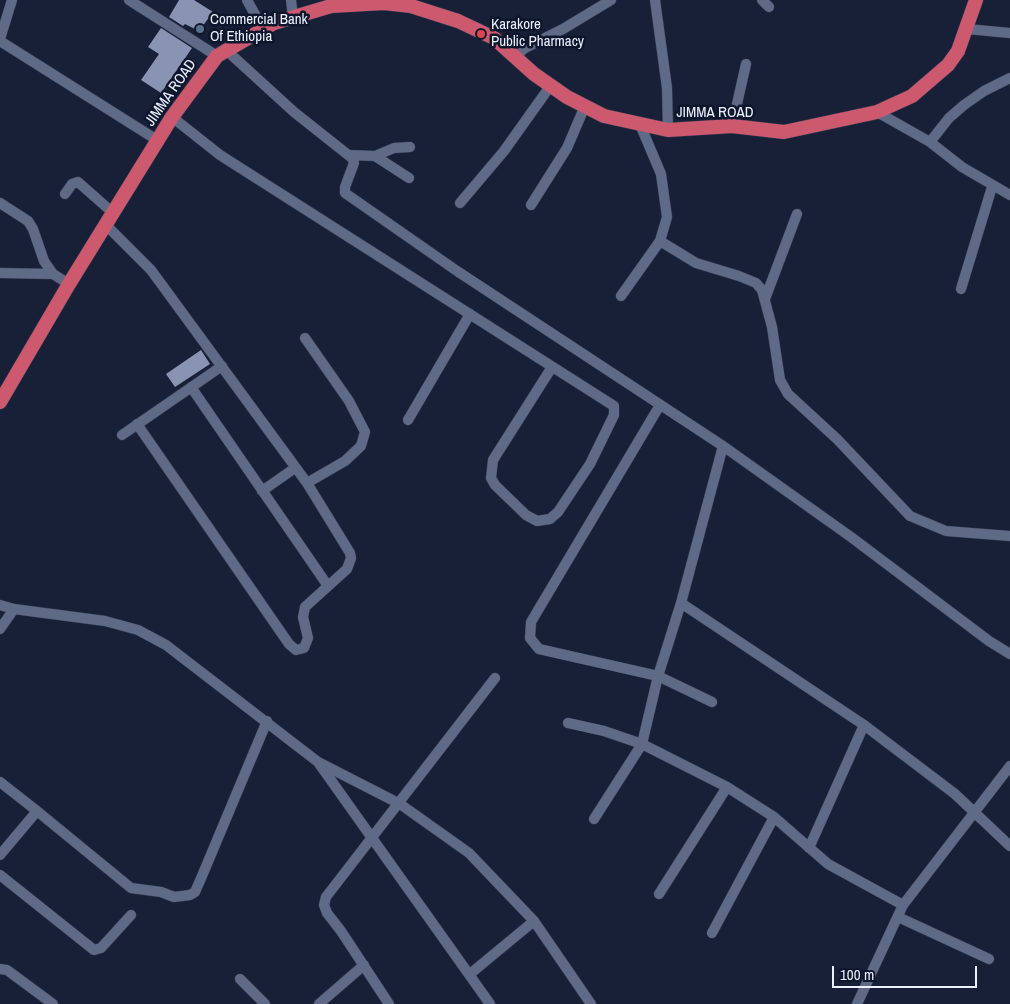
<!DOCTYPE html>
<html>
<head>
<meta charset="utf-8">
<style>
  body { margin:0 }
  #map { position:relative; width:1010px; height:1004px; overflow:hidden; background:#172037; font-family:"Archivo Narrow",sans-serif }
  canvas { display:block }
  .scale { position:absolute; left:832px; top:966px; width:145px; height:22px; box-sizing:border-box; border:2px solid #ecf1ff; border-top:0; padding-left:6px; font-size:15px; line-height:18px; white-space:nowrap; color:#ecf1ff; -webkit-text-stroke:4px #0e162d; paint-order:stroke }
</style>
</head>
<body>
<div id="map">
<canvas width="1010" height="1004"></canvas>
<div class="scale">100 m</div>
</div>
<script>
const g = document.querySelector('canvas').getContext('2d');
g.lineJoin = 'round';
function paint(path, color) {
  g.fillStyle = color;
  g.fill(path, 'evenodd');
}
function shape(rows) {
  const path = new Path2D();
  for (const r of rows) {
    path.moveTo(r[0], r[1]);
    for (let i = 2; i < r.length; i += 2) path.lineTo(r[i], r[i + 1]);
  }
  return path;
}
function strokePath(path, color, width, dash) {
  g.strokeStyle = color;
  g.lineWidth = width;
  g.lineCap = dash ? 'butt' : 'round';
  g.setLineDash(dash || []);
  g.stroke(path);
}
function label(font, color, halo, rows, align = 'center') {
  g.font = font + ' "Archivo Narrow",sans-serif';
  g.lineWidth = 5;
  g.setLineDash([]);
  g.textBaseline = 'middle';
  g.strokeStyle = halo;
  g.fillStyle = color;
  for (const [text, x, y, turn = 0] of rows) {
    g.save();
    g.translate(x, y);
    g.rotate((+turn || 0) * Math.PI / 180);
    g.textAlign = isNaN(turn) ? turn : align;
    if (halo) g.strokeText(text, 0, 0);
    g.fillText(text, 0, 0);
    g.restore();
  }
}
paint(shape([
  [179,0,194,0,213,12,199,31,185,24,183,26,169,17],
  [161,28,192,48,161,93,141,80,159,54,148,47],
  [201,350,210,364,175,387,166,374]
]), '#8894b2');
const minor = shape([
  [129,0,217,56],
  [247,0,263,29],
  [291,0,293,17],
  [655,0,667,88,668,130],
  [762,0,769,7],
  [967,29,1010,33],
  [0,39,12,0],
  [0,41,157,140],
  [225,49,294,112,352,158,354,163,345,187,345,193,457,271,723,446,851,537,989,641,1010,654],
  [516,56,525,48,563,29,611,0],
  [877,112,930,142,962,167,1010,195],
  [172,117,220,155,614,406,614,415,590,464,558,512,550,519,537,521,526,515,495,485,491,478,493,460,552,367],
  [732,126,746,64],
  [930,142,949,118,964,105,984,91,1010,78],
  [349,155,375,156,394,148,410,147],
  [375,156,409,178],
  [65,194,72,184,78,182,112,212],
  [0,203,28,221,33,229,44,261,53,274,69,284],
  [460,203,504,151,551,85],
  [531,205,567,148,585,106],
  [105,224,151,270,307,483,350,553,351,558,347,569,305,607,303,617,308,638,304,648,296,650,289,644,137,424],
  [660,241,696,263,739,276,756,283,762,290,772,327,780,380,788,394,837,439,910,516,946,531,1010,536],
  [0,273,53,274],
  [961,289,992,187],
  [621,296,660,241,667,217,661,174,639,122],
  [765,299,797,214],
  [305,338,349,401,365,432,361,446,345,461,307,483],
  [191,387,328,586],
  [660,405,531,622,530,638,539,649,658,676,712,702],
  [408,420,470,314],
  [122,435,222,366],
  [723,446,681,603,658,676,642,744,727,787,774,817,828,864,903,905],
  [262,491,295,468],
  [681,603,864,725,955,794,1010,846],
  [0,605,14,609,105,621,138,630,166,645,318,762],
  [0,629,14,609],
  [568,723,604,731,642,744,594,819],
  [0,782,37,811,0,855],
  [37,811,131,888,161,892,174,897,190,895,195,892,202,876,267,721],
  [809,848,864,725],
  [0,875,94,950,101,948,131,915],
  [659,894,727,787],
  [898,917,989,959],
  [712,933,774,817],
  [0,969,7,970,53,1004],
  [470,974,534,921],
  [240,979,265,1004],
  [319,1004,364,965],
  [389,1004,341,931,327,913,324,905,326,897,495,678],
  [490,1004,318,762,400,804,469,853,534,921,591,1004],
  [857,1004,903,905,1010,766]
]);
const highway = shape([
  [0,402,69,284,172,117,217,56,274,23,331,6,384,3,411,6,458,21,494,38,534,74,567,97,604,116,668,130,732,126,784,132,877,112,912,96,948,65,958,51,976,0]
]);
strokePath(minor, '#373b50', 11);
strokePath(highway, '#373b50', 15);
strokePath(minor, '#5f6a86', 10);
strokePath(highway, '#cd596f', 14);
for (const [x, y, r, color] of [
  [200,29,5,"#5c6f8a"],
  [481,34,5,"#e0444e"]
]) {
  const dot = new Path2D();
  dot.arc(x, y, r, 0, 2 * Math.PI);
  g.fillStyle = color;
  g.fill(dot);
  strokePath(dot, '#0e162d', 2);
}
label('15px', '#ecf1ff', '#0e162d', [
  ["Commercial Bank",210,20],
  ["Of Ethiopia",210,37],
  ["Karakore",491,25],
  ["Public Pharmacy",491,42]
], 'left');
label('15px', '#ecf1ff', '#0e162d', [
  ["JIMMA ROAD",171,93,-55],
  ["JIMMA ROAD",715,113]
]);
</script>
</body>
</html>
